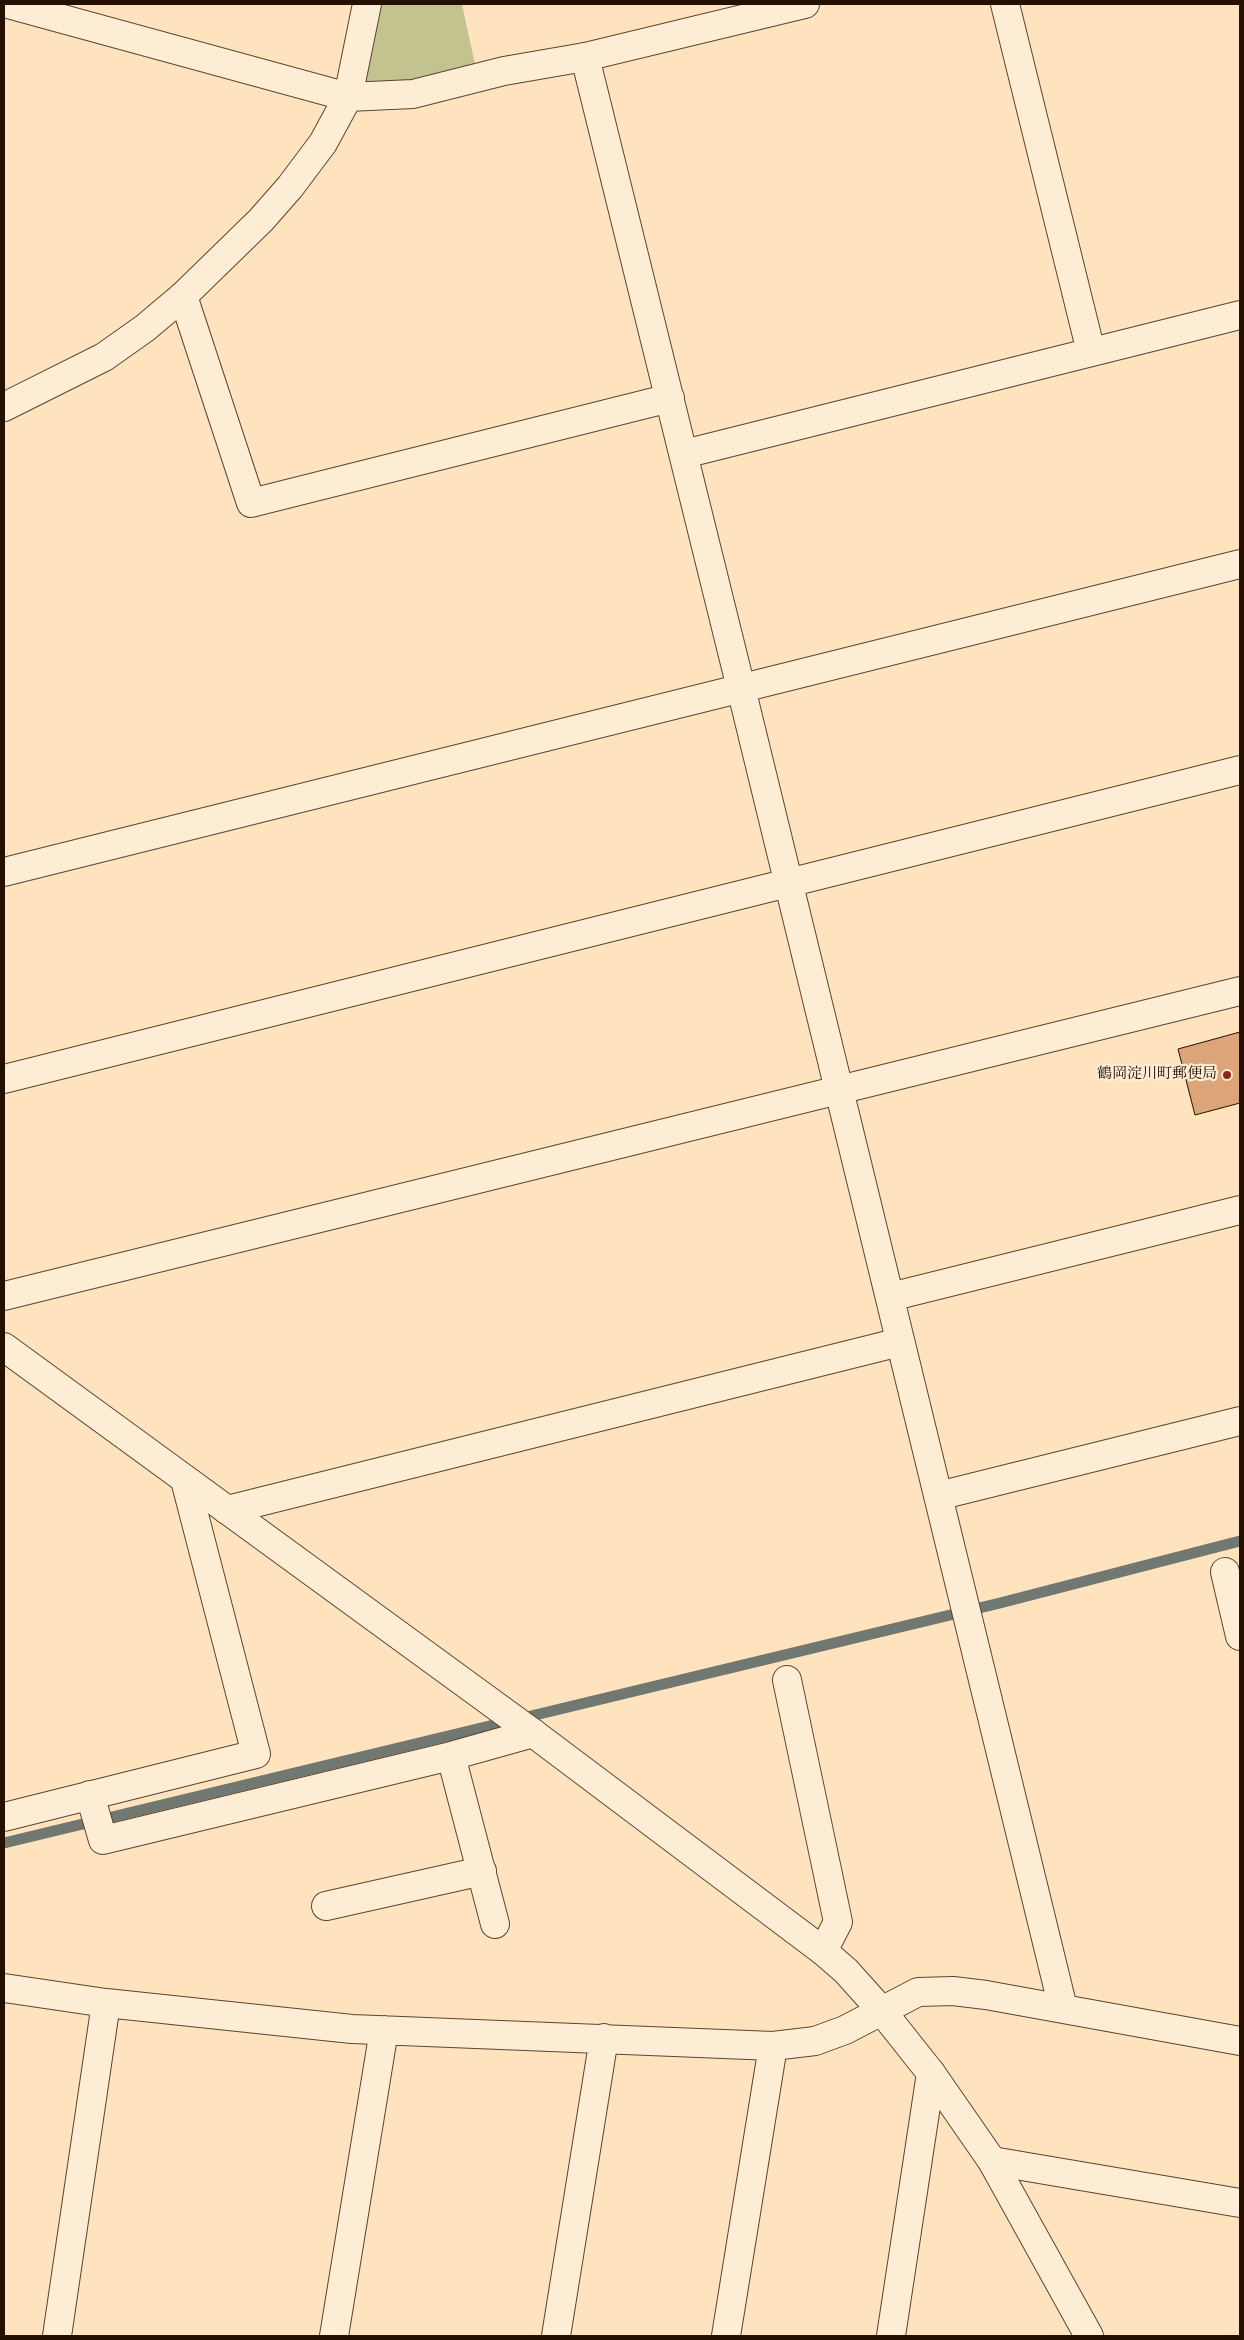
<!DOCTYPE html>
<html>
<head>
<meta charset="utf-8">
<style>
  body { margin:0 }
  #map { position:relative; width:1244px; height:2340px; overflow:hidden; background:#fee3be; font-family:Vollkorn,serif }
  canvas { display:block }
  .frame { position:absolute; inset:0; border:5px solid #251000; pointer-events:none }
</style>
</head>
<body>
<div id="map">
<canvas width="1244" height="2340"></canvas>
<div class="frame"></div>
</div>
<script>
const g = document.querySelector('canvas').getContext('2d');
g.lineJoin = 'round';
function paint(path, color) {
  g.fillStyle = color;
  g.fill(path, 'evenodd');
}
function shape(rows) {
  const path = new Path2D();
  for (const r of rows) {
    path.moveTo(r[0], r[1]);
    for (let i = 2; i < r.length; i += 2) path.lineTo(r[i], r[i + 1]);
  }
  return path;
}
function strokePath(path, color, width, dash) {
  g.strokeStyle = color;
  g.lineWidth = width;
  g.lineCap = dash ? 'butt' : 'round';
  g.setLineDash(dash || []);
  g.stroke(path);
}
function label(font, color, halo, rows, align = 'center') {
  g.font = font + ' Vollkorn,"Noto Serif JP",serif';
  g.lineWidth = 4.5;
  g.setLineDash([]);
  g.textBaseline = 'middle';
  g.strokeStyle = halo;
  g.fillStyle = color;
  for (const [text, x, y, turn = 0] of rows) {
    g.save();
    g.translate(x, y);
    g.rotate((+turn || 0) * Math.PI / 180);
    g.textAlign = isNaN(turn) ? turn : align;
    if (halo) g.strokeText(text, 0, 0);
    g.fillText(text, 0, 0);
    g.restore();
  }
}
paint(shape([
  [365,4,462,4,477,74,348,97]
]), '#c3c38f');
strokePath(shape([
  [4,1843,1000,1603,1240,1541]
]), '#717771', 11);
const building = shape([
  [1240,1032,1240,1103,1195,1115,1178,1049,1240,1032]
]);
paint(building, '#dca479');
strokePath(building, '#251000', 1);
const minor = shape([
  [8,4,348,97],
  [1005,4,1091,352],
  [585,57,741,688,1063,2008],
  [183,296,251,503,670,398],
  [684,454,1240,315],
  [4,872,1240,564],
  [4,1079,1240,770],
  [890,1297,1240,1210],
  [938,1496,1240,1421],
  [227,1510,900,1342],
  [1225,1572,1240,1636],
  [787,1680,838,1922,823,1951],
  [451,1756,495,1924],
  [90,1795,103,1840,451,1756,533,1733],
  [4,1817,256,1754,185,1480],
  [326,1906,482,1871],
  [4,1988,106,2003,352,2029,773,2046,815,2041,845,2030,918,1992,953,1991,986,1995,1240,2041],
  [992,2161,1240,2203],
  [57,2336,106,2003],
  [334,2336,384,2030],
  [556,2336,604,2038],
  [726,2336,773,2046],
  [891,2336,931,2073]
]);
const tertiary = shape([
  [348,97,413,94,504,71,585,57,805,4],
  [4,407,104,357,145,328,183,296,261,220,290,187,323,143,348,97,367,4],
  [4,1296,1240,991],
  [4,1347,533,1733,823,1951,846,1971,881,2010,931,2073,992,2161,1089,2336]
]);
strokePath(minor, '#5b4530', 30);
strokePath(tertiary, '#5b4530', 30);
strokePath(minor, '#feedd5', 28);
strokePath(tertiary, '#feedd5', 28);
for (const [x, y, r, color] of [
  [1227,1075,5,"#8f2418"]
]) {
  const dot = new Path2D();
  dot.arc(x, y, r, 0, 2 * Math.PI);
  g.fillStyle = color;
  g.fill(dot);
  strokePath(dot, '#feedd5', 2);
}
label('15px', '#251000', '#feedd5', [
  ["鶴岡淀川町郵便局",1217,1075]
], 'right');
</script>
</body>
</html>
